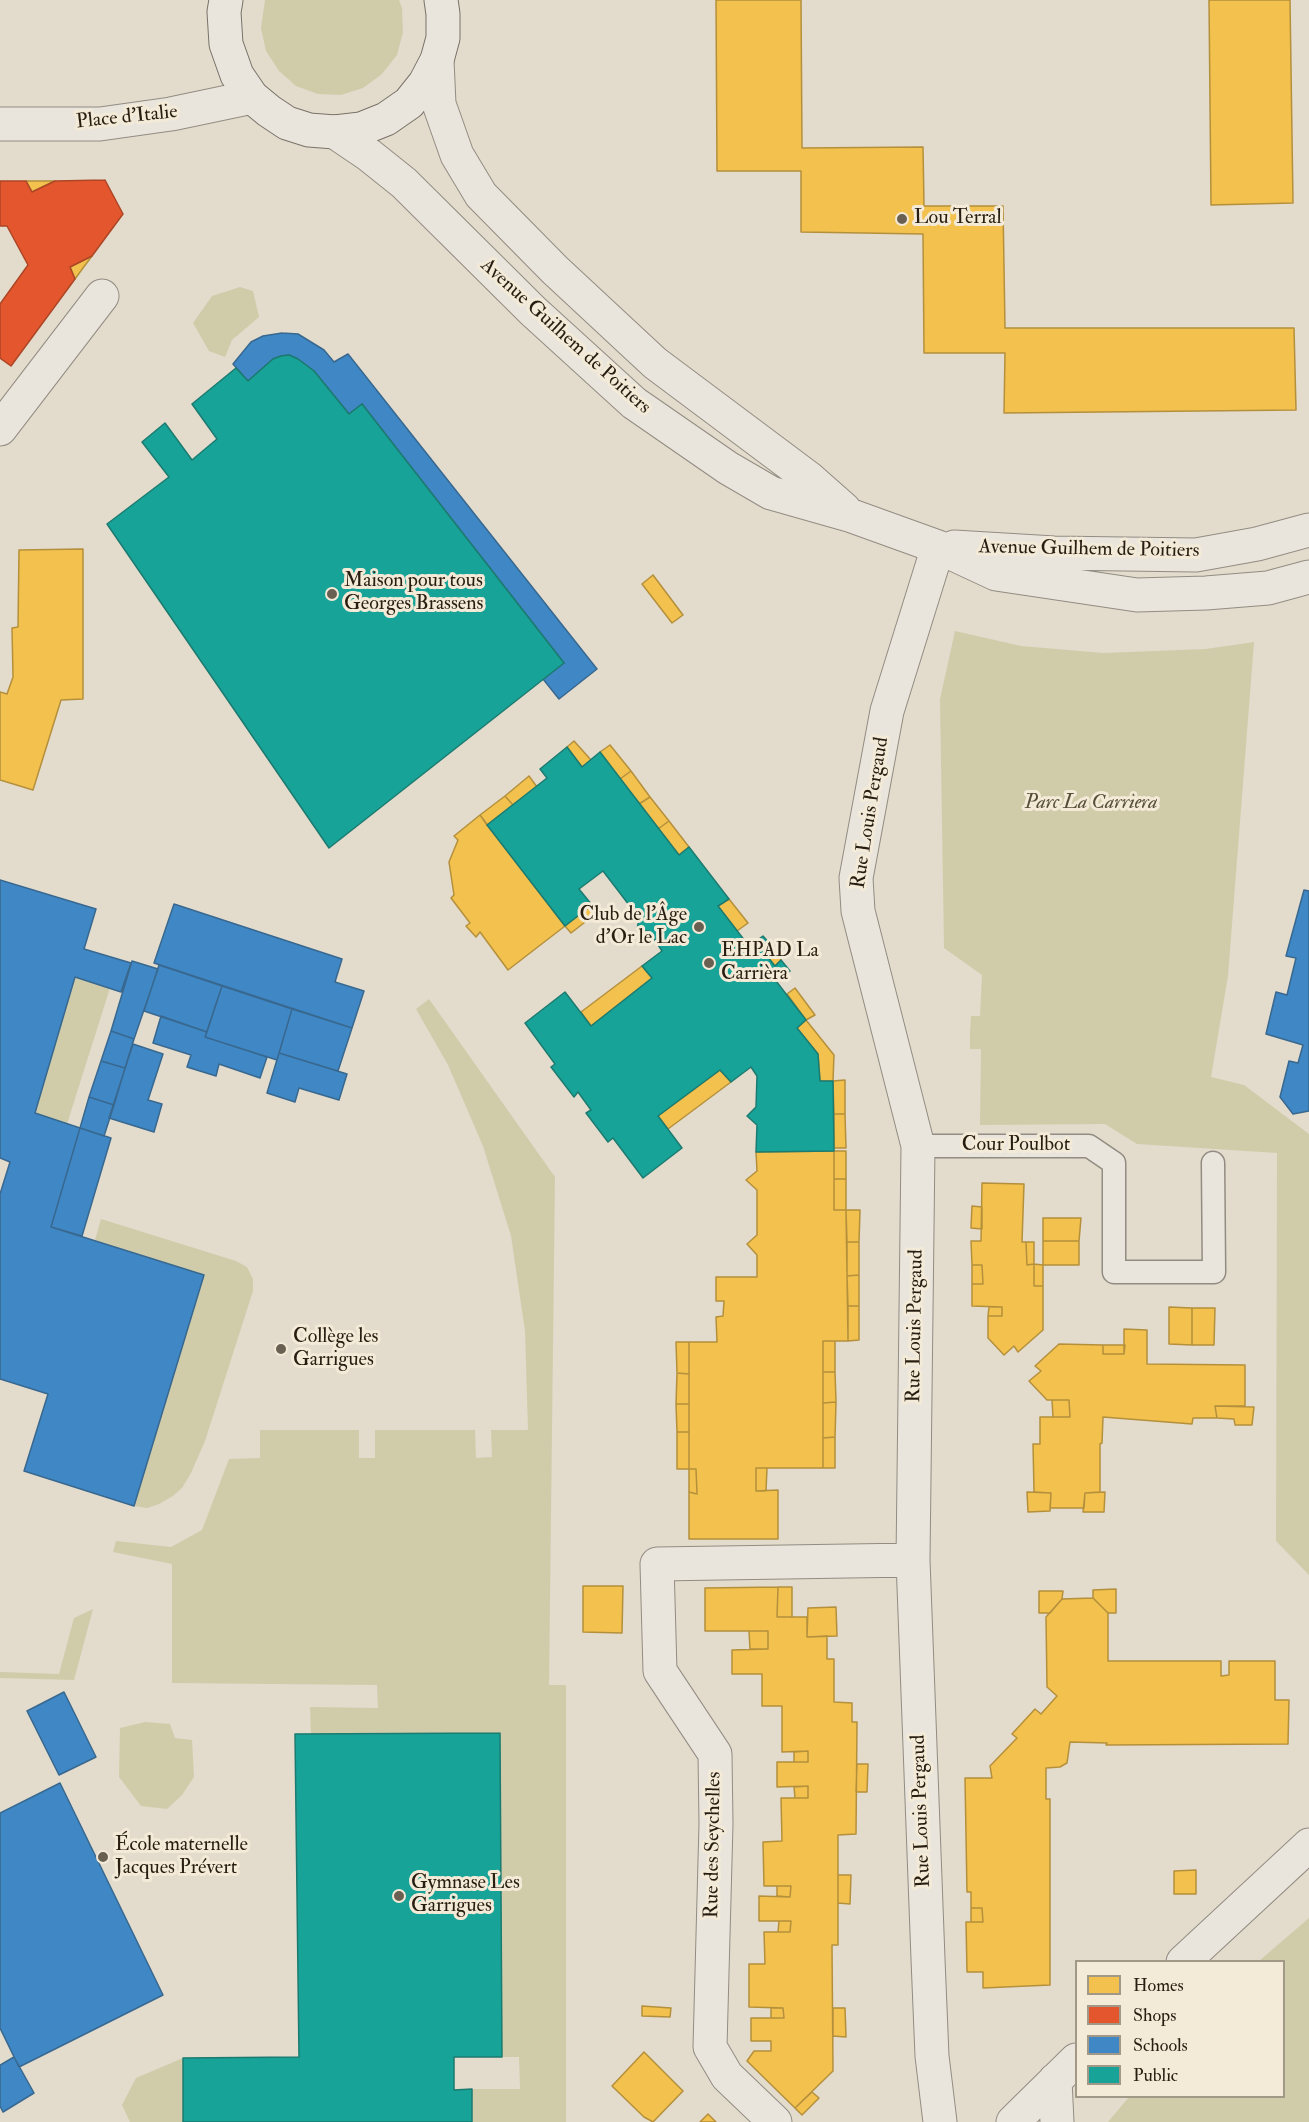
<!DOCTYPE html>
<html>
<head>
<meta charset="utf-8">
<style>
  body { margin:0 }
  #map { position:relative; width:1309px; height:2122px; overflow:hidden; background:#e3dbcc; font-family:"IM FELL Double Pica",serif }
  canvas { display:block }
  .legend { position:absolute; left:1075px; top:1960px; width:210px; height:138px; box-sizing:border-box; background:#f3ead7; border:2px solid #a29888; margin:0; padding:8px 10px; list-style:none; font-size:18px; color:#281d11 }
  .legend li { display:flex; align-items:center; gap:12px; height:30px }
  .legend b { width:30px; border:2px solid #a29888 }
</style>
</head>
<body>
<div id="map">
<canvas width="1309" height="2122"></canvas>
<ul class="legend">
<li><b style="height:16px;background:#f2c14e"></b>Homes</li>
<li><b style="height:16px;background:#e4572e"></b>Shops</li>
<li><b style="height:16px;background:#3f88c5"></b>Schools</li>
<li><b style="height:16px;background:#17a398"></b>Public</li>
</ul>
</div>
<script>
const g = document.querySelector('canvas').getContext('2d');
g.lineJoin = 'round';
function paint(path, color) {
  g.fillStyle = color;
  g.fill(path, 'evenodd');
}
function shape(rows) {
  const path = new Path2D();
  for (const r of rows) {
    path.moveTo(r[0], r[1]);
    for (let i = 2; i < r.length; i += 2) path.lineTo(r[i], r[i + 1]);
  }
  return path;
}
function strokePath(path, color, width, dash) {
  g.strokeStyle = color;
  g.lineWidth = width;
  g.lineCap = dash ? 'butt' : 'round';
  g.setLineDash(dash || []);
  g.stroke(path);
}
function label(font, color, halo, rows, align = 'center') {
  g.font = font + ' "IM FELL Double Pica",serif';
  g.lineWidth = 6;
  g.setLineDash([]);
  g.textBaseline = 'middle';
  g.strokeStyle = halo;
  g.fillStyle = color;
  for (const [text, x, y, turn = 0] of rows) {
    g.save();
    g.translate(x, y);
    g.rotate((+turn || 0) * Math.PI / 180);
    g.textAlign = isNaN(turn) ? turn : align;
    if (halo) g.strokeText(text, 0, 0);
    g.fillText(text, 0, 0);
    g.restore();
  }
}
paint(shape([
  [265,0,399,0,402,8,403,32,397,55,382,74,363,88,341,95,318,94,296,86,279,71,266,51,261,28],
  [240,287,253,291,259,317,232,340,225,357,209,351,193,323,212,296],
  [955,631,1021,646,1103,653,1206,649,1254,642,1228,976,1211,1077,1244,1085,1309,1134,1309,1575,1276,1541,1277,1153,1137,1144,1105,1124,980,1125,981,1049,970,1049,970,1033,971,1016,980,1016,982,975,944,948,940,699],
  [75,977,110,988,67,1124,35,1113],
  [429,999,555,1177,549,1685,566,1685,566,2122,472,2122,472,2089,520,2089,519,2057,502,2057,311,1734,310,1707,378,1708,377,1685,172,1683,172,1564,113,1552,116,1541,171,1547,202,1530,229,1459,260,1458,260,1430,359,1430,359,1458,375,1458,375,1430,475,1430,476,1458,492,1457,491,1430,528,1430,525,1331,511,1236,483,1146,448,1065,416,1009],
  [101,1219,236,1261,247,1267,253,1279,253,1291,205,1441,191,1473,182,1488,173,1496,159,1504,147,1508,134,1506,204,1275,95,1240],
  [93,1609,74,1680,0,1678,0,1672,59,1674,74,1618],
  [145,1722,170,1724,175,1738,192,1740,194,1777,182,1795,167,1809,141,1806,119,1777,120,1728],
  [1309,1918,1309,2122,1108,2122,1129,2097,1284,2096,1284,1962,1259,1961],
  [183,2058,183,2122,130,2122,122,2105,136,2078]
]), '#d0ccaa');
const homes = shape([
  [716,0,801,0,802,148,923,147,924,206,1003,206,1005,328,1294,328,1296,410,1004,413,1005,353,924,353,923,234,801,232,801,171,717,171,716,0],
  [1209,0,1290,0,1293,203,1211,205,1209,0],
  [26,181,55,181,32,192,26,181],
  [92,256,83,268,75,279,70,267,92,256],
  [83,549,83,699,61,700,33,790,0,780,0,692,7,694,13,677,12,628,18,627,19,550,83,549],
  [653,575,683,615,672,623,642,584,653,575],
  [574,741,591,760,582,767,567,747,574,741],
  [610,745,631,771,620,779,600,752,610,745],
  [631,771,650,797,639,804,620,779,631,771],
  [529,776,537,787,513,805,505,796,529,776],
  [505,796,513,805,487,825,480,815,505,796],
  [650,797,669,821,658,829,639,804,650,797],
  [480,815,565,926,508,970,480,932,476,937,466,926,470,923,451,898,454,895,449,862,458,840,454,836,480,815],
  [669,821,689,847,679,855,658,829,669,821],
  [729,899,748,923,737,931,718,906,729,899],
  [592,905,598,912,571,933,565,926,592,905],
  [771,945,781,960,775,966,763,951,771,945],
  [642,966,652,978,591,1026,581,1012,642,966],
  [795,988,815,1015,806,1020,787,994,795,988],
  [806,1020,834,1055,833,1081,820,1081,818,1054,797,1028,806,1020],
  [720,1070,731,1082,668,1129,658,1116,720,1070],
  [845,1080,845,1114,834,1114,833,1081,845,1080],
  [834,1114,845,1114,846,1148,834,1148,834,1114],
  [834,1151,834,1210,846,1210,848,1341,823,1341,823,1468,756,1468,756,1491,778,1490,778,1539,689,1539,689,1492,697,1494,696,1469,689,1469,689,1342,717,1342,716,1317,723,1316,724,1301,716,1301,716,1277,757,1277,757,1255,747,1244,757,1235,757,1190,746,1180,757,1171,756,1152,834,1151],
  [834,1151,846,1151,846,1179,834,1179,834,1151],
  [834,1179,846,1179,846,1210,834,1210,834,1179],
  [982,1183,1024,1184,1022,1242,1026,1242,1027,1265,1034,1264,1034,1286,1043,1286,1043,1330,1018,1352,1014,1346,1004,1355,988,1338,988,1316,1002,1316,1002,1307,972,1306,972,1284,983,1284,982,1265,972,1265,971,1241,981,1241,982,1183],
  [972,1206,982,1207,982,1229,971,1228,972,1206],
  [846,1210,860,1210,859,1242,847,1242,846,1210],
  [1043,1218,1081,1218,1079,1241,1043,1241,1043,1218],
  [1043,1241,1079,1241,1079,1265,1043,1265,1043,1241],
  [847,1242,859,1242,859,1275,847,1276,847,1242],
  [1026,1242,1034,1242,1034,1264,1027,1265,1026,1242],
  [1034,1264,1043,1265,1043,1286,1034,1286,1034,1264],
  [972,1265,982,1265,983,1284,972,1284,972,1265],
  [859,1275,859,1306,848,1306,847,1276,859,1275],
  [848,1306,859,1306,859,1340,848,1341,848,1306],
  [989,1307,1002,1307,1002,1316,988,1316,989,1307],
  [1169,1307,1192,1308,1192,1345,1169,1344,1169,1307],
  [1192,1308,1215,1308,1214,1345,1192,1345,1192,1308],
  [1124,1329,1147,1330,1147,1364,1245,1365,1245,1406,1215,1406,1217,1418,1193,1418,1192,1424,1103,1417,1102,1443,1100,1444,1100,1492,1085,1493,1084,1508,1050,1508,1051,1493,1034,1492,1033,1444,1040,1444,1040,1417,1070,1417,1069,1400,1047,1400,1029,1381,1041,1371,1035,1366,1059,1344,1103,1345,1103,1354,1124,1354,1124,1329],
  [823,1341,835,1341,835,1372,823,1372,823,1341],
  [676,1342,689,1342,689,1374,677,1373,676,1342],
  [1103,1345,1125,1345,1124,1354,1103,1354,1103,1345],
  [823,1372,835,1372,836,1402,823,1403,823,1372],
  [677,1373,689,1374,689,1404,676,1404,677,1373],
  [1052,1400,1069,1400,1070,1417,1053,1417,1052,1400],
  [836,1402,835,1437,823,1438,823,1403,836,1402],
  [676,1404,689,1404,689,1432,677,1432,676,1404],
  [1215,1406,1254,1407,1252,1425,1235,1425,1234,1419,1217,1418,1215,1406],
  [677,1432,689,1432,689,1469,677,1469,677,1432],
  [835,1437,835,1468,823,1468,823,1438,835,1437],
  [756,1468,767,1468,766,1491,756,1491,756,1468],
  [689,1469,696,1469,697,1494,689,1492,689,1469],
  [1027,1492,1051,1493,1050,1511,1028,1512,1027,1492],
  [1105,1492,1104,1512,1083,1512,1085,1493,1105,1492],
  [583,1586,623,1586,622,1633,583,1632,583,1586],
  [778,1587,792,1587,792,1617,777,1617,778,1587],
  [778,1587,777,1617,807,1617,807,1637,827,1636,827,1659,834,1659,834,1702,852,1703,852,1722,857,1722,856,1834,838,1835,838,1945,832,1945,833,2071,795,2108,747,2061,754,2051,771,2051,771,2041,751,2041,751,2018,784,2018,783,2008,749,2007,749,1964,765,1964,764,1932,790,1932,791,1921,759,1921,759,1896,790,1897,791,1886,764,1886,763,1842,782,1841,781,1798,808,1798,808,1786,777,1787,777,1762,808,1762,808,1751,782,1752,782,1706,762,1706,762,1674,732,1674,732,1650,768,1649,768,1631,705,1631,705,1588,778,1587],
  [1116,1589,1116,1613,1108,1613,1093,1598,1093,1590,1116,1589],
  [1039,1591,1063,1591,1062,1599,1050,1613,1039,1613,1039,1591],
  [1093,1598,1108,1613,1108,1661,1221,1661,1221,1676,1229,1675,1229,1661,1275,1661,1275,1700,1289,1700,1288,1744,1106,1745,1107,1743,1070,1742,1067,1763,1060,1767,1046,1768,1046,1799,1050,1799,1050,1985,983,1988,983,1972,967,1972,966,1922,983,1922,982,1908,971,1908,971,1892,967,1892,965,1778,992,1778,990,1766,1017,1738,1012,1734,1035,1709,1041,1714,1057,1696,1047,1687,1046,1617,1062,1599,1093,1598],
  [836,1607,837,1636,807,1637,808,1608,836,1607],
  [749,1631,768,1631,768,1649,750,1649,749,1631],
  [808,1751,808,1762,794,1762,794,1752,808,1751],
  [857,1764,868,1764,867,1792,856,1792,857,1764],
  [808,1786,808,1798,795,1798,794,1787,808,1786],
  [1196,1870,1196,1894,1174,1894,1174,1871,1196,1870],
  [838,1875,851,1875,850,1904,838,1903,838,1875],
  [777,1886,791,1886,790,1897,777,1896,777,1886],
  [971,1908,982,1908,983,1922,971,1922,971,1908],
  [779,1921,791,1921,790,1932,778,1932,779,1921],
  [642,2006,671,2008,670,2017,642,2016,642,2006],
  [771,2008,783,2008,784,2018,771,2018,771,2008],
  [833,2008,845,2008,846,2037,833,2036,833,2008],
  [644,2052,683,2091,653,2122,644,2117,612,2086,644,2052],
  [812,2092,819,2098,802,2115,795,2108,812,2092],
  [708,2114,716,2122,700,2122,708,2114]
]);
paint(homes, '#f2c14e');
strokePath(homes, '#b5903c', 1.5);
const shops = shape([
  [105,180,123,214,92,256,70,267,75,279,11,366,0,358,0,304,28,265,7,226,0,226,0,181,26,181,32,192,55,181,105,180]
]);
paint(shops, '#e4572e');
strokePath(shops, '#ac4625', 1.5);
const schools = shape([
  [282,333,298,334,324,350,334,362,348,354,597,669,559,699,543,679,564,663,362,404,349,414,314,371,298,359,289,355,281,356,273,359,248,381,233,364,251,342,263,336,282,333],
  [0,880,96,909,84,949,131,963,121,992,75,977,35,1113,80,1128,51,1227,204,1275,134,1506,24,1471,48,1394,0,1379,0,1194,10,1162,0,1158,0,880],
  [1304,890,1309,891,1309,1111,1293,1114,1280,1097,1289,1061,1298,1063,1303,1045,1266,1034,1276,992,1287,995,1296,958,1286,956,1304,890],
  [174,904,342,959,335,982,364,991,352,1028,154,963,174,904],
  [132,961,158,969,134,1039,111,1031,132,961],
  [159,965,222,986,207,1032,144,1011,159,965],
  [222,986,292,1009,277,1060,205,1037,222,986],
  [292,1009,352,1028,338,1071,279,1053,292,1009],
  [161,1016,207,1032,205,1037,267,1057,260,1078,219,1064,216,1076,187,1067,191,1055,153,1043,161,1016],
  [111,1031,134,1039,125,1068,101,1061,111,1031],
  [133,1044,163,1054,148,1100,162,1104,154,1132,109,1118,133,1044],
  [279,1053,347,1074,339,1100,299,1088,295,1102,267,1093,279,1053],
  [101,1061,125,1068,114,1105,89,1097,101,1061],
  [89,1097,114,1105,104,1136,80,1128,89,1097],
  [80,1128,111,1138,82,1236,51,1227,80,1128],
  [64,1692,96,1757,59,1775,27,1711,64,1692],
  [60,1783,163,1995,19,2067,0,2028,0,1813,60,1783],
  [14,2057,34,2093,3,2112,0,2106,0,2065,14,2057]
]);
paint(schools, '#3f88c5');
strokePath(schools, '#38688f', 1.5);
const public = shape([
  [289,355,298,359,314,371,349,414,362,404,564,663,329,848,107,524,169,477,142,442,165,423,192,460,217,439,192,404,236,368,248,381,273,359,281,356,289,355],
  [567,747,582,767,600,752,679,855,689,847,729,899,718,906,752,950,758,945,756,941,763,936,771,945,763,951,775,966,781,960,790,971,782,976,781,972,773,977,806,1020,797,1028,818,1054,820,1081,833,1081,834,1151,756,1152,757,1125,747,1116,756,1107,757,1076,751,1067,731,1082,720,1070,658,1116,682,1148,643,1178,613,1138,608,1142,586,1113,591,1110,578,1092,574,1097,551,1067,555,1064,525,1023,565,992,591,1026,652,978,642,966,662,951,649,931,637,930,639,918,603,871,579,889,592,905,565,926,487,825,547,778,540,769,567,747],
  [500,1733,502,2057,454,2057,454,2090,472,2089,472,2122,183,2122,183,2058,299,2057,295,1734,500,1733]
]);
paint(public, '#17a398');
strokePath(public, '#1c7b70', 1.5);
const service = shape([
  [918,1146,1089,1146,1114,1163,1114,1272,1214,1272,1213,1163]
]);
const minor = shape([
  [437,60,439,104,457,155,481,195,555,270,655,363,810,479,844,509],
  [0,124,100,124,171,114,252,97],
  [335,132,369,155,404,183,533,311,634,403,728,468,771,493,852,516,938,547,996,574,1137,595,1206,593,1268,588,1309,577],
  [0,429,102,296],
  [938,547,887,711,856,878,858,911,918,1146,913,1560,928,1959,932,2056,940,2122],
  [954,547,1054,553,1196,555,1257,544,1309,530],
  [1183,1962,1309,1845],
  [1055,2080,1057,2122],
  [775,2122,727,2076,710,2047,716,1824,715,1754,660,1671,657,1564,913,1560],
  [1013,2122,1076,2060]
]);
const secondary = shape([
  [226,0,224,12,226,44,237,75,252,97,269,111,287,123,309,130,335,132,361,129,386,119,409,103,425,83,437,60,443,38,443,14,441,0]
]);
strokePath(service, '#928c82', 25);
strokePath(minor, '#928c82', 35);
strokePath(secondary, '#787269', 35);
strokePath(service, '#e9e5dd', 22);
strokePath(minor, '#e9e5dd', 33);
strokePath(secondary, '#e9e5dd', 33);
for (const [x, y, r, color] of [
  [902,219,6,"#696052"],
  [332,594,6,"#696052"],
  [699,927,6,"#696052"],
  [709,963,6,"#696052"],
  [281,1349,6,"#696052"],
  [103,1857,6,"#696052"],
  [399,1896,6,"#696052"]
]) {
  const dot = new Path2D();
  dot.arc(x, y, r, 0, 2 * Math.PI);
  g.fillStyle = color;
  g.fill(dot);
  strokePath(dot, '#f3ead7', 2);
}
label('20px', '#281d11', '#f3ead7', [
  ["Place d'Italie",127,118,-6],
  ["Avenue Guilhem de Poitiers",565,337,42],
  ["Avenue Guilhem de Poitiers",1089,550,1],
  ["Rue Louis Pergaud",871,813,-81],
  ["Cour Poulbot",1016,1146],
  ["Rue Louis Pergaud",916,1326,-89],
  ["Rue Louis Pergaud",922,1811,-92],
  ["Rue des Seychelles",714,1845,-89]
]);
label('20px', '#281d11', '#f3ead7', [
  ["Lou Terral",914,219],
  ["Maison pour tous",344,582],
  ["Georges Brassens",344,605],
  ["Club de l'Âge",687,916,"right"],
  ["d'Or le Lac",687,939,"right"],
  ["EHPAD La",721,952],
  ["Carrièra",721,975],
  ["Collège les",293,1338],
  ["Garrigues",293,1361],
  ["École maternelle",115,1846],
  ["Jacques Prévert",115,1869],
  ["Gymnase Les",411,1884],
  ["Garrigues",411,1907]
], 'left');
label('italic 20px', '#564e36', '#f3ead7', [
  ["Parc La Carriera",1091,804]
]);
</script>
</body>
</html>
